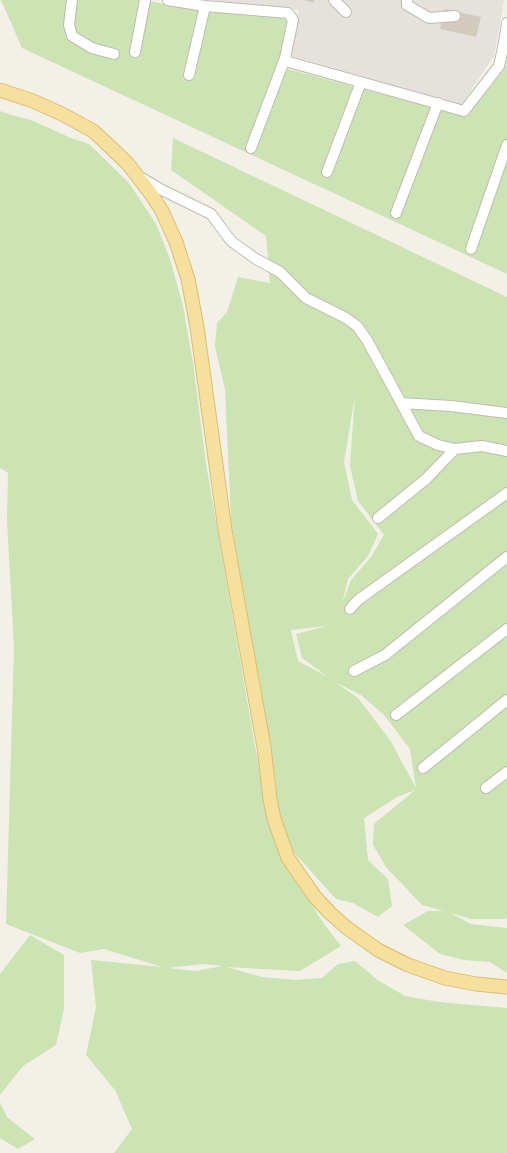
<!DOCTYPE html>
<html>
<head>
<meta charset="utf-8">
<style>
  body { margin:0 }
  canvas { display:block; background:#f3f0e8 }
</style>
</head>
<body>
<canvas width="507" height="1153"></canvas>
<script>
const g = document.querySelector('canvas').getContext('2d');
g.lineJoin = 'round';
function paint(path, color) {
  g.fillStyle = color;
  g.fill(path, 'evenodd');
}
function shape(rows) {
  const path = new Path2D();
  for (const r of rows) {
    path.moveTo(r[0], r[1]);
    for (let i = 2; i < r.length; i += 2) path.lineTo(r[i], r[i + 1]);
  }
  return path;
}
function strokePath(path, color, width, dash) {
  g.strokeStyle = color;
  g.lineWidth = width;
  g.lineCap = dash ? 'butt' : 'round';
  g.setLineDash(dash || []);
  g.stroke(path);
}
paint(shape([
  [208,0,504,0,494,56,461,105,289,55,299,10]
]), '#e5e2dd');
paint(shape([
  [1,0,142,0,193,9,287,19,281,67,467,117,506,67,507,58,507,274,22,48],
  [0,111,15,116,31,120,71,138,89,144,129,183,156,224,170,259,183,306,193,363,206,464,263,792,293,876,324,924,341,946,300,971,227,967,262,977,296,980,322,978,338,964,355,961,379,981,405,996,439,1002,507,1008,507,1153,114,1153,132,1129,115,1090,86,1055,96,1007,91,960,162,967,104,949,80,953,6,924,14,647,7,521,8,473,0,468],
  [203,964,222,966,196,971,168,968],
  [173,138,507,297,507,916,505,919,471,919,450,913,471,924,507,928,507,973,490,962,464,960,440,954,403,925,428,911,444,911,422,905,386,867,373,845,374,824,415,790,397,797,364,818,368,860,388,879,392,906,378,917,353,903,336,899,288,846,279,814,275,777,231,520,225,389,215,347,217,323,227,312,238,277,270,283,266,236,171,170],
  [355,395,350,466,358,501,384,535,371,557,351,580,342,604,348,579,368,556,378,534,352,500,344,462],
  [327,626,296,634,302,658,328,677,298,661,291,630],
  [335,682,361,695,384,715,410,749,416,788,390,740,358,698],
  [30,935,64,955,64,1009,56,1045,23,1066,0,1095,0,974],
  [0,1102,7,1117,35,1139,18,1149,0,1138]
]), '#cce3b4');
paint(shape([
  [303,0,314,0,314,3],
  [444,9,481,17,476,37,440,29]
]), '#d3ccbe');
const minor = shape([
  [72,0,69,25,72,36,92,48,114,54],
  [168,0,205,6,288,13,293,20,285,58,289,62,464,111,499,66,504,43,507,23],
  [334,0,346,12],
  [407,0,407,5,429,18,455,16],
  [135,52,145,0],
  [189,75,205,6],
  [251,148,285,58],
  [327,172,361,82],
  [140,177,160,189,211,214,231,241,256,259,280,272,306,298,346,318,357,326,367,340,419,436,438,445,455,449,482,446,507,451],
  [396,213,438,103],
  [471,249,507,145],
  [401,403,451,406,507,413],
  [378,518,426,479,455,449],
  [350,609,358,600,507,493],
  [354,671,385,655,507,557],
  [396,715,507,629],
  [423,768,507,700],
  [486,788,507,772]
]);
const major = shape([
  [0,90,33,101,64,115,93,131,104,141,128,164,151,194,162,211,176,242,188,279,197,327,225,530,264,747,270,799,274,819,288,858,315,897,330,913,347,928,378,950,408,965,445,978,476,984,507,987]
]);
strokePath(minor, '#c0bbae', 12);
strokePath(major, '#dabd6f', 15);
strokePath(minor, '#fff', 10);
strokePath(major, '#f6e09e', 13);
</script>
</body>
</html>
